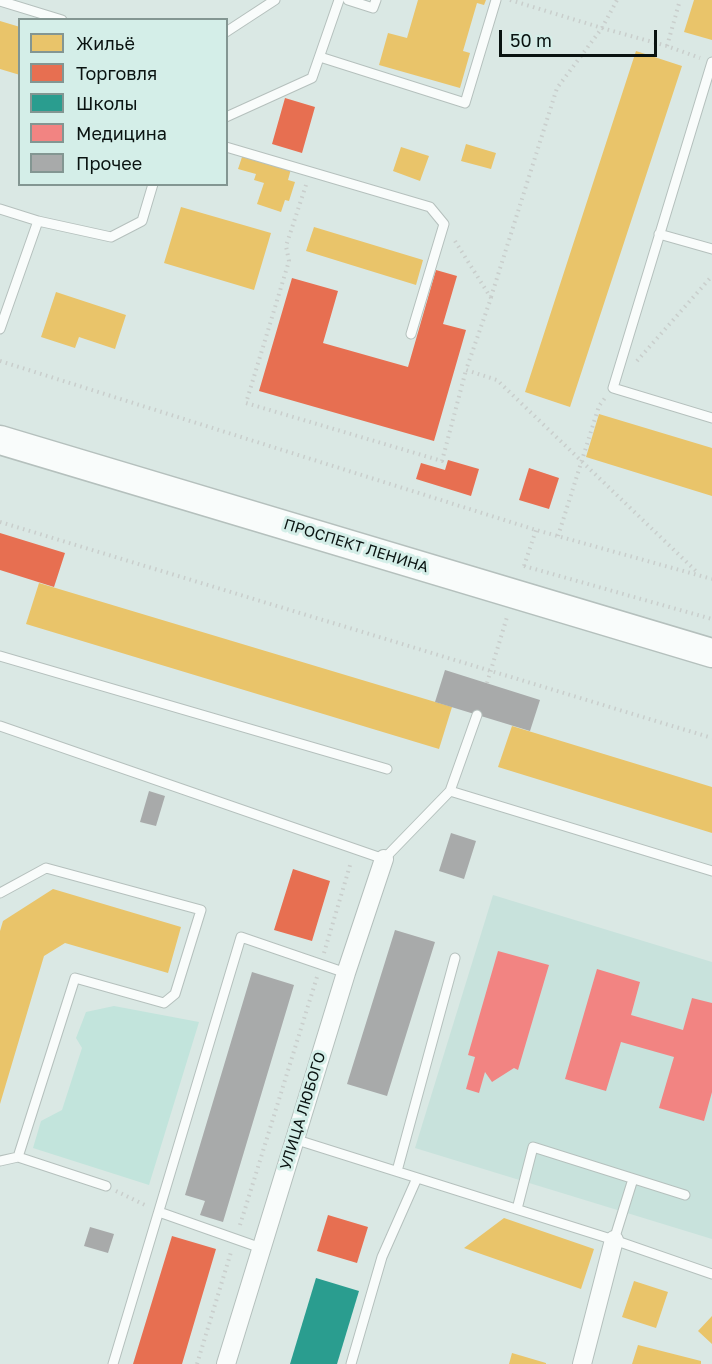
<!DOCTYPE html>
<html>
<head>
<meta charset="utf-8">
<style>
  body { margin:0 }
  #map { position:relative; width:712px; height:1364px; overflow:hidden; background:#dae8e4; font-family:"Golos Text",sans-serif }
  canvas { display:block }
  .legend { position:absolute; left:18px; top:18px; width:210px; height:168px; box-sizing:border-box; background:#d4eee8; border:2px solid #839692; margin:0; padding:8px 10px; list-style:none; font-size:18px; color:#0a1311 }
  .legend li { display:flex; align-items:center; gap:12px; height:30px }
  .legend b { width:30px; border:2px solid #839692 }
  .scale { position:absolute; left:499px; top:30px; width:158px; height:27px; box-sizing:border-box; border:3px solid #0a1311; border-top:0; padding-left:8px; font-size:18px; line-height:21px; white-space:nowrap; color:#0a1311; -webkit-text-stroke:4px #d4eee8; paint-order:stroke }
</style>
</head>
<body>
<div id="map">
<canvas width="712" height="1364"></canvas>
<ul class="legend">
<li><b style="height:16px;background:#e9c46a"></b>Жильё</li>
<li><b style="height:16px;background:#e76f51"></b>Торговля</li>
<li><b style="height:16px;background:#2a9d8f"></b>Школы</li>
<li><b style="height:16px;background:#f28482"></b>Медицина</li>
<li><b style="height:16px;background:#a8aaaa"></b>Прочее</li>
</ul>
<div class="scale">50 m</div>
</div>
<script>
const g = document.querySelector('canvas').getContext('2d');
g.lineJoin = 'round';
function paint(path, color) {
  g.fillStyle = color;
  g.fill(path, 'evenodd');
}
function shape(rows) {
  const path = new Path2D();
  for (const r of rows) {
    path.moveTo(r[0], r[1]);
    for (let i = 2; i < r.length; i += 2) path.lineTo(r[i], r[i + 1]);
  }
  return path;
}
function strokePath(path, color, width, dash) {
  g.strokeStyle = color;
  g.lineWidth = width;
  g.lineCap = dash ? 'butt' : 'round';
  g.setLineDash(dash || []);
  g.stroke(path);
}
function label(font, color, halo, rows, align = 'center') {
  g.font = font + ' "Golos Text",sans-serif';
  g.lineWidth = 6;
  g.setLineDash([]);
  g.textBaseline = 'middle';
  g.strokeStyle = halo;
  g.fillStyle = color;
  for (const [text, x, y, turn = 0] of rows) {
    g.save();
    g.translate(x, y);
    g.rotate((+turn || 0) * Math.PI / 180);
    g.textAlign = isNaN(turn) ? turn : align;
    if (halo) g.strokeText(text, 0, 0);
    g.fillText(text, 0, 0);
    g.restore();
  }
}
paint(shape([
  [493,895,712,962,712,1239,415,1148]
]), '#c8e2dc');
paint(shape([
  [114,1006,199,1022,149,1185,33,1148,41,1121,62,1110,82,1048,76,1038,86,1012]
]), '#c2e4dc');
paint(shape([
  [418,0,486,0,484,5,477,3,463,51,470,53,460,88,379,65,388,33,407,38],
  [694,0,712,0,712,40,684,32],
  [0,21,20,27,20,75,0,69],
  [636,51,682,66,570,407,525,392],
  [466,144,496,153,491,169,461,161],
  [401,147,429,156,420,181,393,171],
  [243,154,291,169,288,180,295,182,289,201,285,200,281,212,257,204,264,183,254,180,256,174,238,169],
  [181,207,271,233,254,290,164,263],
  [314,227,423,260,416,285,306,251],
  [56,292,126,315,115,349,79,337,75,348,41,337],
  [599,414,712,448,712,496,586,457],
  [39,583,452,707,439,749,26,624],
  [512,726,712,787,712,833,498,767],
  [53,889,181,927,168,973,65,943,44,956,0,1104,0,931,3,921],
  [504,1218,594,1249,581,1289,464,1248],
  [634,1281,668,1292,656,1328,622,1317],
  [712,1316,712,1344,698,1331],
  [638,1345,701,1361,701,1364,632,1364],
  [512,1353,546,1363,546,1364,509,1364]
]), '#e9c46a');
paint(shape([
  [285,98,315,107,302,153,272,144],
  [436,270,457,276,443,324,466,330,434,441,259,391,292,278,338,291,323,343,408,367],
  [448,460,479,469,471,496,416,479,421,463,445,470],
  [529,468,559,478,549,509,519,500],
  [0,533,65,553,54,587,0,570],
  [293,869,330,881,312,941,274,930],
  [328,1215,368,1227,357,1263,317,1251],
  [172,1236,216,1249,182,1364,133,1364]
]), '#e76f51');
paint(shape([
  [316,1278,359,1291,337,1364,290,1364]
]), '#2a9d8f');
paint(shape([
  [498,951,549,965,518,1070,514,1068,492,1082,485,1072,479,1093,466,1089,475,1057,468,1055],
  [597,969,640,982,631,1015,683,1030,692,998,712,1003,712,1092,704,1121,659,1108,674,1057,621,1042,606,1091,565,1079]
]), '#f28482');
paint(shape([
  [445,670,540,700,530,731,435,702],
  [149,791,165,796,156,826,140,822],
  [451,833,476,841,464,879,439,871],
  [395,930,435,942,387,1096,347,1084],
  [252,972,294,985,223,1222,200,1215,205,1201,185,1195],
  [90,1227,114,1234,108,1253,84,1246]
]), '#a8aaaa');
const lane = shape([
  [348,0,373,8,376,0],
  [0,1,62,20],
  [226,32,275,0],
  [320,57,465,103,496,0],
  [712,62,613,388,712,418],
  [226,117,312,78,339,0],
  [226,147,430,207,444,224,411,334],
  [0,209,38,221,0,329],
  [38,221,111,237,142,221,153,184],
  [659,234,712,249],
  [0,656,387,769],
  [0,726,384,859,450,791,712,871],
  [450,791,477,715],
  [0,893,46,868,201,910,175,994,164,1003,75,978,18,1157,106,1186],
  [294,1139,614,1240,712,1274],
  [0,1161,18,1157],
  [397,1171,455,958],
  [517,1209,533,1147,685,1195],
  [159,1212,261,1248],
  [614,1240,633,1179],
  [113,1364,241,937,346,973],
  [351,1364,382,1257,417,1178]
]);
const street = shape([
  [226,1364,346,973,384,859],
  [582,1364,614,1240]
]);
const primary = shape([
  [0,440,712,653]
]);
strokePath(lane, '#b5c0bd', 11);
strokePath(street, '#b5c0bd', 20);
strokePath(primary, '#b5c0bd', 31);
strokePath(shape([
  [510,0,602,28,617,0],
  [667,46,680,0],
  [306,185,286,246,289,261,246,403,442,461,466,370],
  [455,241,491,298,466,370,497,380,698,573],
  [491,297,557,88,602,28,667,46,700,58],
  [0,361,536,530,712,579],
  [637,361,712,276],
  [0,522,712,738],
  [558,536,599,406,605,398],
  [524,566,712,619],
  [524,566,536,530],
  [487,683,507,617],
  [324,953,351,862],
  [116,1191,147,1206],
  [240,1225,317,977],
  [197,1364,231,1252]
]), '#c9cecc', 4, [1.5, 4.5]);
strokePath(lane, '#f9fcfb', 9);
strokePath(street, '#f9fcfb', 18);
strokePath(primary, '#f9fcfb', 28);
label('15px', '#0a1311', '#d4eee8', [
  ["ПРОСПЕКТ ЛЕНИНА",356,546,17],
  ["УЛИЦА ЛЮБОГО",303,1111,-73]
]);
</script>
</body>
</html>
